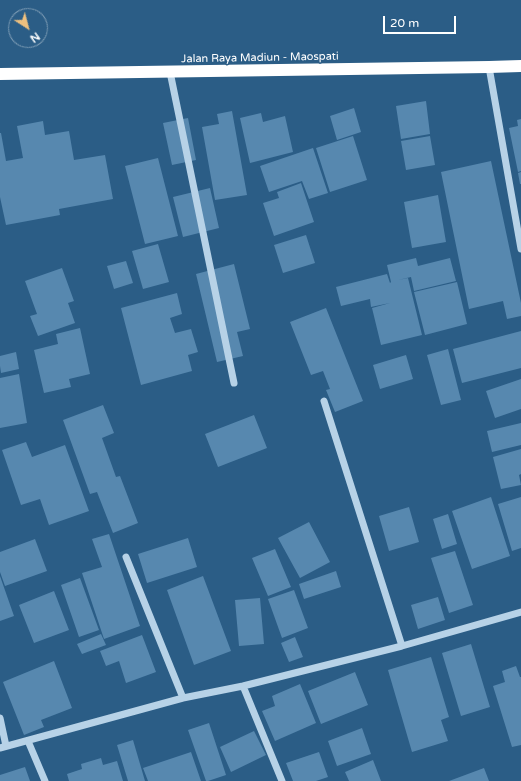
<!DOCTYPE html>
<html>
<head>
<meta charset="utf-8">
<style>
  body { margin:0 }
  #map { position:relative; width:521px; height:781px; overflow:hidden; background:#2b5d86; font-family:"Varela Round",sans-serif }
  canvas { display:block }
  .north { position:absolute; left:8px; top:8px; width:40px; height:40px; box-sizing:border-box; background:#2b5d86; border:1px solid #809eb6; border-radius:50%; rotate:144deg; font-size:11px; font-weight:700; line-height:16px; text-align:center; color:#fff }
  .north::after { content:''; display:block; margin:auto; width:14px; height:18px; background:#edc07f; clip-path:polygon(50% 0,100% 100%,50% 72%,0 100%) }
  .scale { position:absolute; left:383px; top:16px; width:73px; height:18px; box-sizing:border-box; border:2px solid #fff; border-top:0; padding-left:5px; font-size:12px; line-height:14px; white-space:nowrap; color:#fff; -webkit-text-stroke:3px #2b5d86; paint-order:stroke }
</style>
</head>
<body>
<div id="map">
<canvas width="521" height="781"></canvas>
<div class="north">N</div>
<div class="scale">20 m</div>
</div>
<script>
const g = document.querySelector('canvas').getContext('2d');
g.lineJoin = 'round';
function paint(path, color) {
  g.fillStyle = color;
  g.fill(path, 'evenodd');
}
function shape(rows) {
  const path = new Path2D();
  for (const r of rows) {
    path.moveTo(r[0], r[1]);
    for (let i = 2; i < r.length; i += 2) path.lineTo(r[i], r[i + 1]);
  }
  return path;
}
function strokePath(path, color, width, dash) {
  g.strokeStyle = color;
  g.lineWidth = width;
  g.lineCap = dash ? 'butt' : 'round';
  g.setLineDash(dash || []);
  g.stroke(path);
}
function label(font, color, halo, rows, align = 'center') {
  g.font = font + ' "Varela Round",sans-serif';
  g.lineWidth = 3;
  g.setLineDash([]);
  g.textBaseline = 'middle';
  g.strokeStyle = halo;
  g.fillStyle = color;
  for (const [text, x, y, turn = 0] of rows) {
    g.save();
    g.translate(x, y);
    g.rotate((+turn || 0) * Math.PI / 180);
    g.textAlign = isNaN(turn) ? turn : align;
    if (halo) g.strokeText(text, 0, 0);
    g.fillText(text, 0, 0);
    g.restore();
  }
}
paint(shape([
  [426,101,430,134,401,139,396,106],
  [354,108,361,132,337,140,330,116],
  [232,111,247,195,215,200,202,127,219,124,217,114],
  [261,113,263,122,285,116,293,152,250,163,240,118],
  [188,118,196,160,172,165,163,123],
  [521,119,521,171,518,172,509,128,518,126,517,120],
  [43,121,45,135,69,131,74,160,105,155,113,199,59,209,60,215,6,225,0,197,0,133,1,133,6,161,23,158,17,126],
  [353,136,367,180,330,192,316,148],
  [430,136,435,165,406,170,401,141],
  [313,148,328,193,309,199,302,181,269,192,260,166],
  [158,158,178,236,145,244,125,166],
  [491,161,521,303,521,316,507,319,503,301,469,309,441,172],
  [521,172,521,184,520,184,518,173],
  [301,183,314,222,274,236,263,203,279,198,277,192],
  [210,188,219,228,183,237,173,197],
  [438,195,446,242,412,248,404,202],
  [306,235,315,263,283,273,274,245],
  [158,244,169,282,143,289,132,251],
  [416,258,418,266,450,258,456,281,414,291,411,277,398,280,408,278,422,335,381,345,372,308,390,303,371,307,370,299,341,306,336,287,387,274,390,283,391,282,387,265],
  [126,261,133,283,114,289,107,266],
  [234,264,250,329,237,332,243,356,217,362,196,274],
  [62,268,74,301,68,303,75,323,38,336,30,316,37,314,25,281],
  [457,282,467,324,425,335,414,292],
  [177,293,182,314,170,318,175,333,191,329,198,352,188,355,192,371,141,385,121,308],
  [326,308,363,401,335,412,326,390,330,389,323,371,311,375,290,322],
  [80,328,90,374,69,379,71,387,44,393,34,350,58,344,56,334],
  [521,331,521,368,462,383,453,349],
  [448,349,461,400,441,405,427,355],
  [16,352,19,369,1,373,0,366,0,356],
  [406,355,413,379,380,389,373,365],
  [19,374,27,423,0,428,0,378],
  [521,379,521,409,495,418,486,391],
  [103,405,114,433,102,438,116,477,120,476,138,523,113,533,97,492,90,494,63,420],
  [254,415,267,448,218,467,205,434],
  [521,423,521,445,492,452,487,431],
  [26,442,32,457,65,445,89,511,49,525,40,499,21,505,2,450],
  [521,449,521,474,519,475,521,485,501,489,493,457],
  [491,497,510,556,472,569,452,511],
  [521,497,521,548,512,551,498,504],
  [409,507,419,542,389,551,379,516],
  [448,514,457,544,442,549,433,519],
  [309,522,330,562,300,578,278,538],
  [109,534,140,626,104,639,82,573,102,567,92,539],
  [188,538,197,567,147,583,138,554],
  [35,539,47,571,5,586,0,572,0,552],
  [275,549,291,587,268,596,252,558],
  [455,551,473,605,449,613,431,558],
  [336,571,341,587,304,599,299,584],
  [0,576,14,616,0,621],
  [203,576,231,651,194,665,167,590],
  [80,578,99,630,79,637,61,585],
  [294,590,308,628,282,638,268,599],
  [54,591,69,630,34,643,19,605],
  [438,597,445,620,418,629,411,605],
  [260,598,264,644,239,646,235,600],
  [101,634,106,645,82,654,77,644],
  [142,635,156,672,126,683,119,661,106,666,100,651],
  [295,637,303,657,289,662,281,643],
  [471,644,490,707,461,716,442,653],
  [431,657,449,717,441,720,448,741,412,752,388,670],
  [54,661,72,708,41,720,44,727,24,735,3,682],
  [516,666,520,677,521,677,521,745,512,747,493,686,505,682,502,671],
  [355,672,368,705,321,724,308,691],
  [300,684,316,723,275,741,262,711,275,706,272,696],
  [209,723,226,775,208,781,206,781,188,730],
  [362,728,371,754,337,766,328,741],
  [254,731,266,755,231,772,220,747],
  [133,740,145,781,128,781,117,745],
  [191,752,201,781,148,781,143,768],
  [319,752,328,777,316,781,293,781,286,763],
  [101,758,103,765,117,761,123,781,69,781,67,774,82,769,81,764],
  [373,760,381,781,349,781,345,772],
  [25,767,30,781,0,781,0,775],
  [484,768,489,781,449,781]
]), '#5788af');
strokePath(shape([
  [489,67,521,249],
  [170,72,234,383],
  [324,401,402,646],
  [126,557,183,698],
  [243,686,282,781],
  [0,718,6,746],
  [28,741,45,781],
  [0,748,183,698,243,686,402,646,521,612]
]), '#b7d2e7', 7);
strokePath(shape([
  [0,74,489,67,521,66]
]), '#fff', 12);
label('11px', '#fff', '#2b5d86', [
  ["Jalan Raya Madiun - Maospati",260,58,-1]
]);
</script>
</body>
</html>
